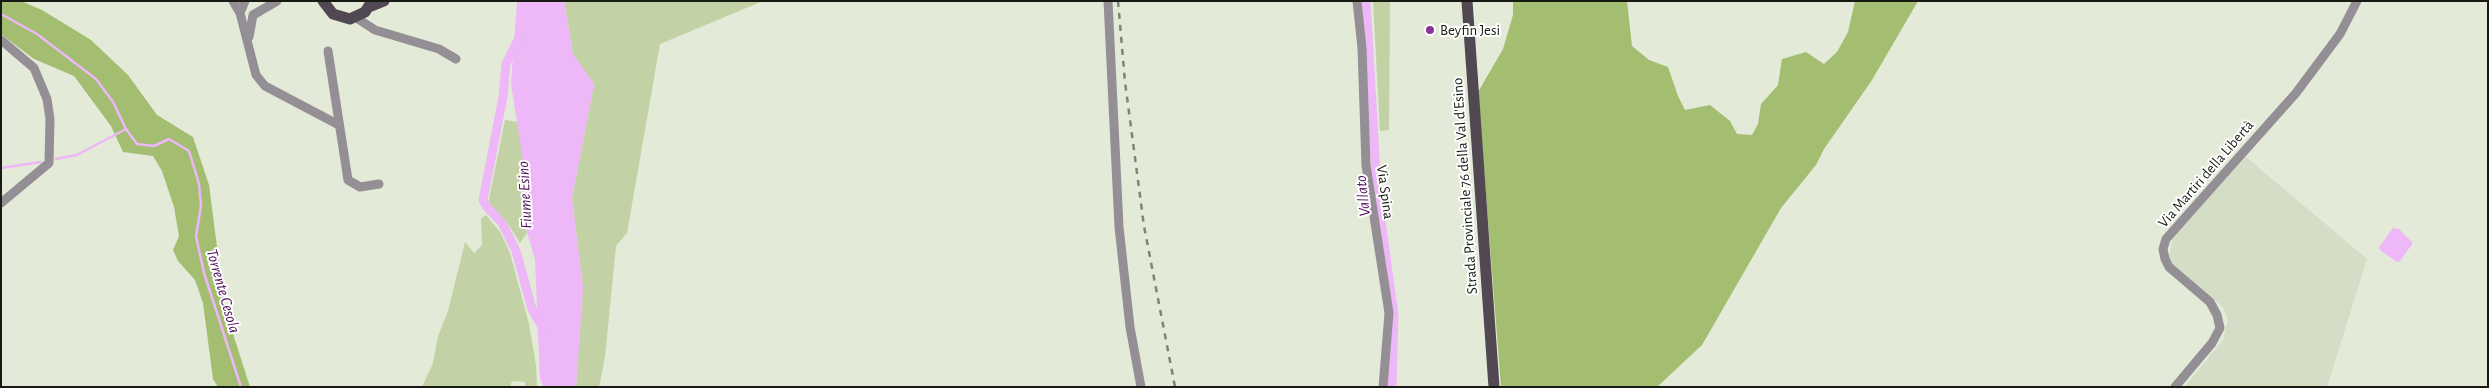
<!DOCTYPE html>
<html>
<head>
<meta charset="utf-8">
<style>
  body { margin:0 }
  #map { position:relative; width:2489px; height:388px; overflow:hidden; background:#e3ead8; font-family:"Alegreya Sans",sans-serif }
  canvas { display:block }
  .frame { position:absolute; inset:0; border:2px solid #181b14; pointer-events:none }
</style>
</head>
<body>
<div id="map">
<canvas width="2489" height="388"></canvas>
<div class="frame"></div>
</div>
<script>
const g = document.querySelector('canvas').getContext('2d');
g.lineJoin = 'round';
function paint(path, color) {
  g.fillStyle = color;
  g.fill(path, 'evenodd');
}
function shape(rows) {
  const path = new Path2D();
  for (const r of rows) {
    path.moveTo(r[0], r[1]);
    for (let i = 2; i < r.length; i += 2) path.lineTo(r[i], r[i + 1]);
  }
  return path;
}
function strokePath(path, color, width, dash) {
  g.strokeStyle = color;
  g.lineWidth = width;
  g.lineCap = dash ? 'butt' : 'round';
  g.setLineDash(dash || []);
  g.stroke(path);
}
function label(font, color, halo, rows, align = 'center') {
  g.font = font + ' "Alegreya Sans",sans-serif';
  g.lineWidth = 4;
  g.setLineDash([]);
  g.textBaseline = 'middle';
  g.strokeStyle = halo;
  g.fillStyle = color;
  for (const [text, x, y, turn = 0] of rows) {
    g.save();
    g.translate(x, y);
    g.rotate((+turn || 0) * Math.PI / 180);
    g.textAlign = isNaN(turn) ? turn : align;
    if (halo) g.strokeText(text, 0, 0);
    g.fillText(text, 0, 0);
    g.restore();
  }
}
paint(shape([
  [2246,157,2367,259,2327,387,2185,386,2223,340,2228,320,2223,307,2173,267,2169,258,2173,237]
]), '#d4ddc5');
paint(shape([
  [564,1,763,1,660,44,627,233,616,246,605,357,599,387,576,387,583,287,572,198,594,84,573,54],
  [1373,1,1390,1,1389,130,1380,131],
  [505,120,518,122,525,165,527,187,523,208,527,233,520,243,508,224,488,204],
  [486,215,500,232,510,253,529,324,536,365,537,387,525,387,525,382,512,381,510,387,422,387,433,363,438,336,448,311,465,242,474,253,482,245,481,218]
]), '#c2d2a5');
paint(shape([
  [1,1,21,1,42,10,91,40,128,75,157,115,193,137,209,185,225,309,250,387,218,387,213,379,203,303,195,280,178,261,173,250,179,236,174,207,162,171,153,156,123,152,111,126,74,76,34,59,1,34],
  [1513,1,1627,1,1632,46,1649,60,1668,67,1678,96,1685,110,1710,105,1730,121,1737,134,1752,135,1758,124,1761,104,1778,85,1782,59,1806,52,1824,64,1837,52,1848,32,1855,1,1918,1,1872,80,1824,149,1816,165,1781,208,1702,345,1657,387,1501,387,1478,92,1503,49,1513,15]
]), '#a3bd71');
paint(shape([
  [517,1,564,1,573,54,594,84,572,198,583,287,576,387,543,387,540,378,535,259,527,233,523,208,527,187,511,84],
  [2393,228,2399,229,2413,243,2400,261,2397,262,2380,250,2379,247]
]), '#eeb7f7');
strokePath(shape([
  [1,14,37,34,96,79,113,102,126,129,137,144,154,146,169,139,189,151,199,184,201,206,196,236,204,273,241,387],
  [56,159,77,155,126,129],
  [1,168,41,162]
]), '#eeb7f7', 2.5);
strokePath(shape([
  [1366,1,1377,192,1394,315,1392,387],
  [519,38,506,64,503,97,483,200,487,207,502,223,516,251,532,309,542,327]
]), '#eeb7f7', 9);
strokePath(shape([
  [233,1,240,13],
  [245,1,240,13,256,75,265,86,339,125],
  [1108,1,1119,227,1130,327,1141,387],
  [1357,1,1362,48,1366,165,1389,313,1383,387],
  [355,17,375,30,439,49,456,59],
  [249,37,253,15,277,1],
  [1,40,34,68,47,99,50,119,49,163,1,203],
  [328,51,348,180,360,187,379,184],
  [2175,387,2212,343,2220,328,2217,315,2210,302,2169,267,2165,259,2163,249,2166,239,2296,93,2340,34,2357,1]
]), '#948e95', 9);
strokePath(shape([
  [323,1,333,14,350,19,365,12,372,1],
  [1467,1,1494,387],
  [369,7,384,1]
]), '#514852', 11);
strokePath(shape([
  [1118,1,1125,82,1144,226,1175,387]
]), '#7e8376', 2.5, [6, 6]);
for (const [x, y, r, color] of [
  [1430,30,5,"#8c309b"]
]) {
  const dot = new Path2D();
  dot.arc(x, y, r, 0, 2 * Math.PI);
  g.fillStyle = color;
  g.fill(dot);
  strokePath(dot, '#fff', 2);
}
label('15px', '#181b14', '#fff', [
  ["Beyfin Jesi",1440,30]
], 'left');
label('15px', '#181b14', '#fff', [
  ["Via Martiri della Libertà",2206,174,-49],
  ["Strada Provinciale 76 della Val d'Esino",1465,186,-94],
  ["Via Spina",1385,192,82]
]);
label('italic 16px', '#4f0d5a', '#fff', [
  ["Fiume Esino",525,195,-93],
  ["Vallato",1363,196,-96],
  ["Torrente Cesola",223,291,74]
]);
</script>
</body>
</html>
